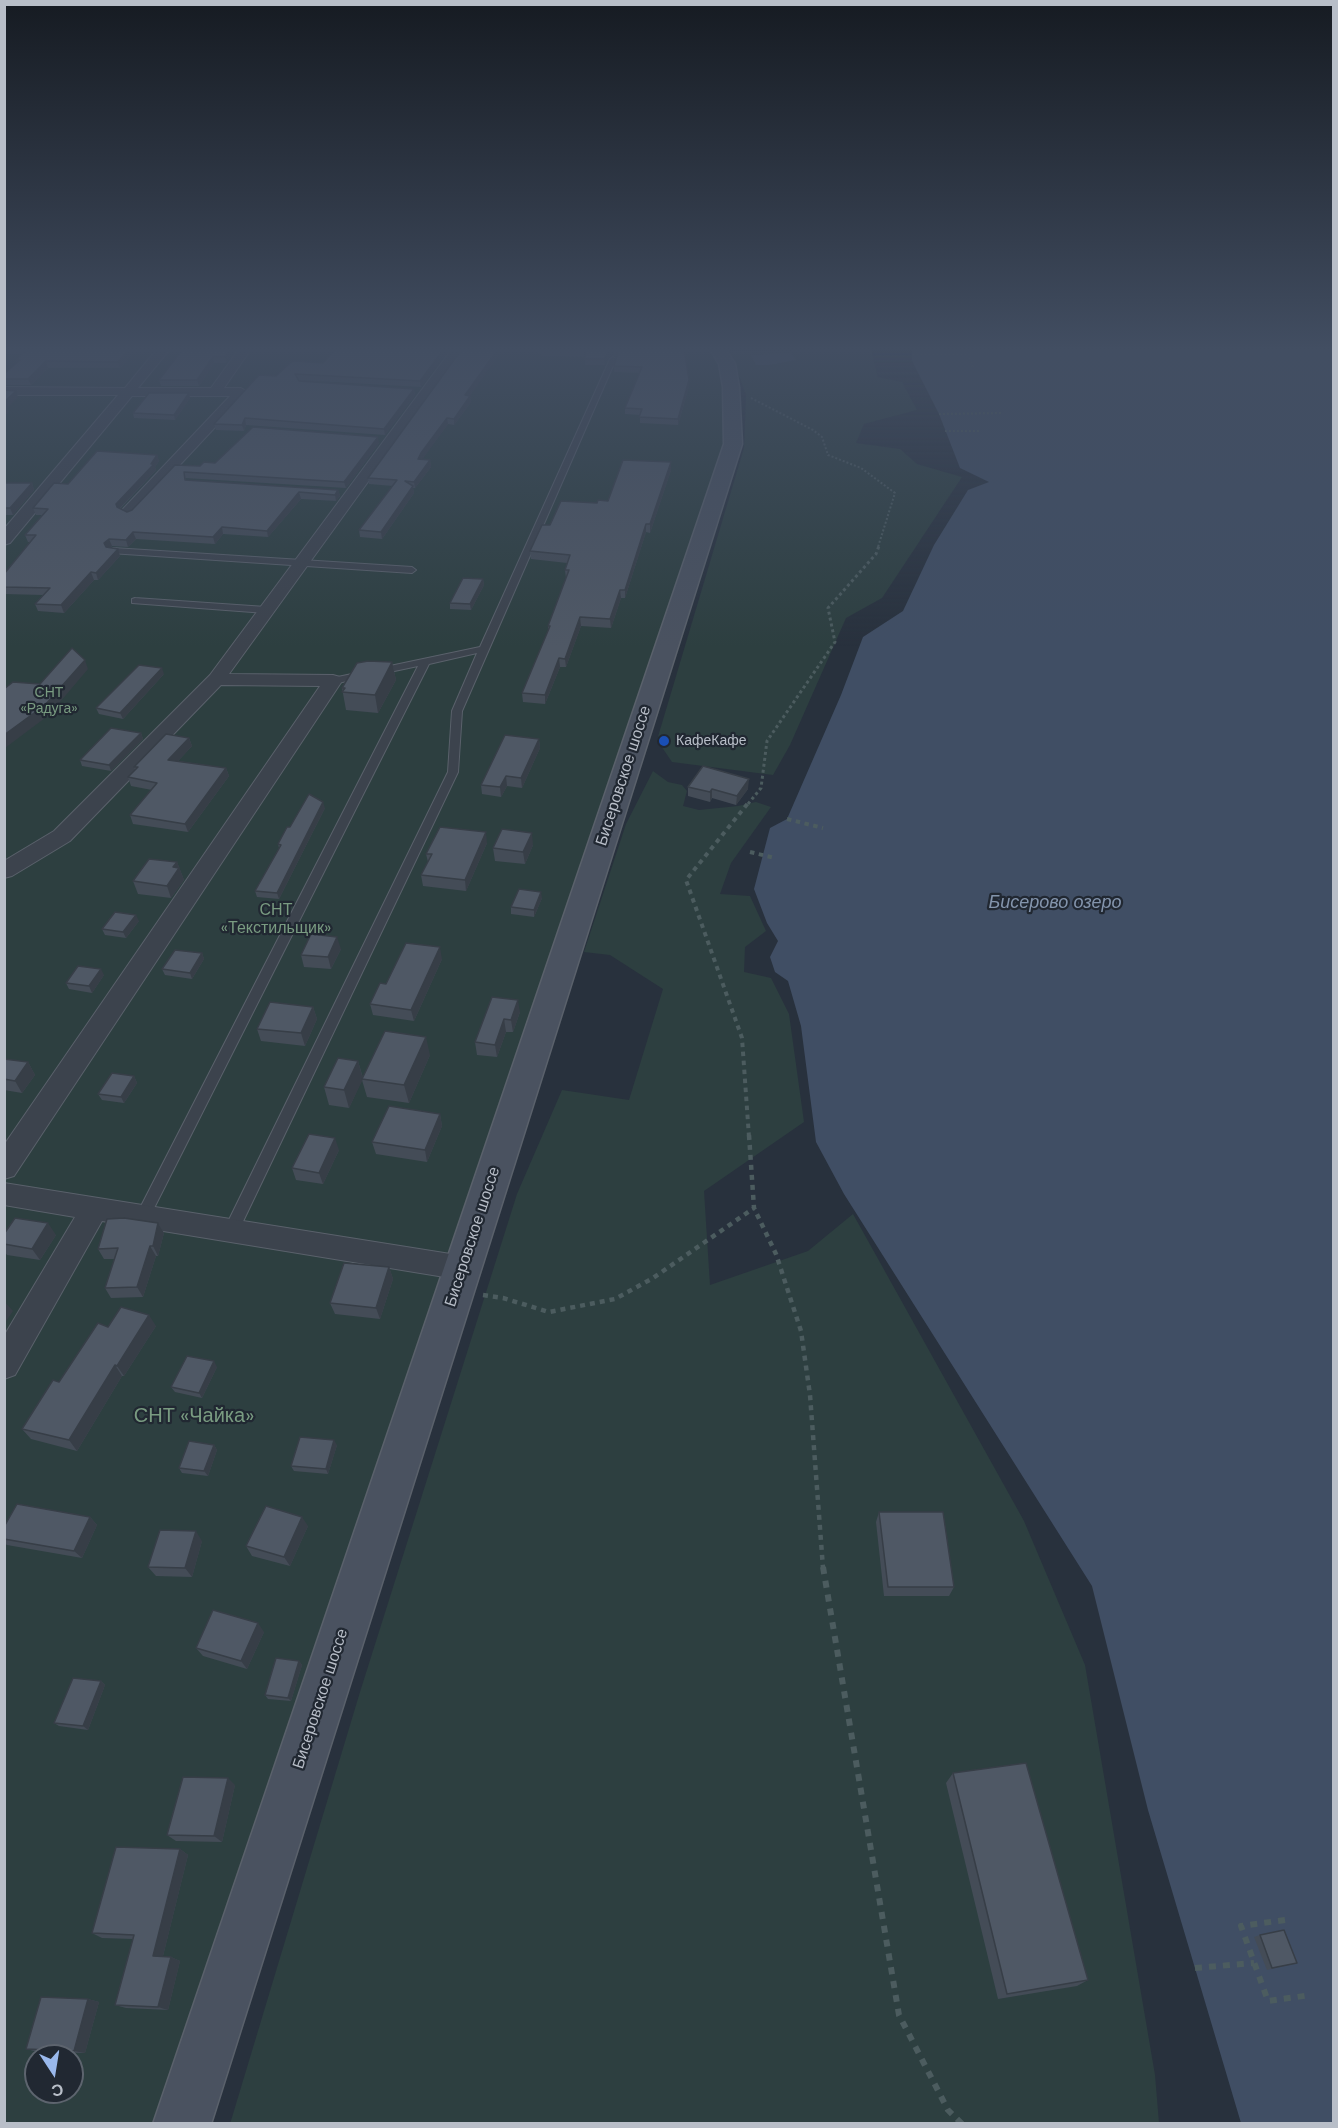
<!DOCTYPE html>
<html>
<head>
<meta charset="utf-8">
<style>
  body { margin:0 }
  #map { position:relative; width:1338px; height:2128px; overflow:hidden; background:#28313d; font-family:"DM Sans",sans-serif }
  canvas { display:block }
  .frame { position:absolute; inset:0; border:6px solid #b8bec8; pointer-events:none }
  .north { position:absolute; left:24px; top:2044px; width:60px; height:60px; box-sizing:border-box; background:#212832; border:2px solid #5d646e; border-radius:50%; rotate:168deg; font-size:16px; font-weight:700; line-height:24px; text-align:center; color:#b8bec8 }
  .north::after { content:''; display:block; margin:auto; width:21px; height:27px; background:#99b8ec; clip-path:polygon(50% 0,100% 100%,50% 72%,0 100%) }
</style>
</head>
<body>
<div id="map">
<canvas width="1338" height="2128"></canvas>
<div class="frame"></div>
<div class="north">С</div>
</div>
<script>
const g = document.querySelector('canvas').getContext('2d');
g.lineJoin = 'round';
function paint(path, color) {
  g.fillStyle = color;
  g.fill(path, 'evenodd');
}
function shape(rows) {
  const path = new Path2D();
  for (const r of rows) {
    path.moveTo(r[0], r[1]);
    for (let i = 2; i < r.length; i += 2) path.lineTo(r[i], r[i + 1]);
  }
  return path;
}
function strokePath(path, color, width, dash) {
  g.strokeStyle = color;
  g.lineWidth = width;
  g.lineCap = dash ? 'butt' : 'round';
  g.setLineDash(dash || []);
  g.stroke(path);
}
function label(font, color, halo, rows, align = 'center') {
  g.font = font + ' "DM Sans",sans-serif';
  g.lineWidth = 4.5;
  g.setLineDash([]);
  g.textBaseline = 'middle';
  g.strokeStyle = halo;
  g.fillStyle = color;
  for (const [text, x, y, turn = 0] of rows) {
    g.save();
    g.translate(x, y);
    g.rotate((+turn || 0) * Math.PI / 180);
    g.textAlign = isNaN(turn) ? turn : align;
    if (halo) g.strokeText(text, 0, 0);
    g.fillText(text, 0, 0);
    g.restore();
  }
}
paint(shape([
  [5,349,711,349,719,365,723,387,724,444,153,2123,5,2124],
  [36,2056,72,2056,72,2092,36,2092],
  [871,349,878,377,902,382,917,410,864,424,856,443,900,449,917,464,962,477,882,598,846,618,790,745,773,775,672,762,657,740,744,448,746,395,730,351],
  [653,771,668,782,682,785,687,791,683,806,699,810,738,806,756,802,771,807,731,863,720,894,750,896,766,931,745,947,744,972,771,978,789,1014,804,1122,704,1191,710,1285,808,1251,853,1214,1024,1521,1085,1665,1155,2075,1159,2123,230,2124,360,1692,517,1194,562,1090,629,1100,663,989,610,955,584,952,626,824]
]), '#2d3f40');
paint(shape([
  [912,349,1333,349,1333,2123,1241,2123,1148,1810,1092,1586,844,1194,816,1142,801,1026,788,981,775,972,770,957,778,941,767,923,754,889,770,828,787,819,841,695,863,637,903,611,934,545,968,490,989,482,960,468,939,414,912,361],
  [791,353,796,360,769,365,756,365,751,355]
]), '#404e64');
const lane = shape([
  [613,357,616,359,462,711,458,772,237,1234,232,1236,227,1234,224,1230,448,772,452,711,477,653,429,664,148,1220,143,1222,138,1220,136,1216,138,1212,418,666,333,684,328,681,333,678,480,647,610,359,613,357],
  [113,548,412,567,416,570,412,573,110,553,109,551,113,548],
  [135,598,266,607,271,610,266,613,132,603,132,599,135,598]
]);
const street = shape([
  [157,349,170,349,138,388,211,388,239,349,251,349,224,388,241,388,248,392,133,515,128,517,120,512,123,509,230,396,132,396,10,543,4,545,4,529,118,395,4,395,4,387,125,388,157,349],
  [452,349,464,349,229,674,333,675,340,677,342,681,14,1176,4,1179,4,1145,320,686,221,685,70,841,12,876,4,878,4,861,54,831,210,675,452,349],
  [4,1183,463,1256,473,1259,478,1268,473,1277,463,1280,102,1221,15,1375,4,1379,4,1336,75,1217,4,1205,4,1183]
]);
const secondary = shape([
  [710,349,726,349,735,364,739,387,742,444,211,2124,153,2124,724,444,723,387,719,364,710,349]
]);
strokePath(lane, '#5a616b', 2);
strokePath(street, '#5a616b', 2);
strokePath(secondary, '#5a616b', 3);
strokePath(shape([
  [967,350,973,368],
  [912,354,968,355],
  [751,398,813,430,822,437,828,455,861,468,895,493,878,547],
  [939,414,1001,413],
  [945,431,979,431]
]), '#4c5c5f', 2, [2, 2]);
strokePath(shape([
  [748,804,761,788,767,741,835,642,828,608,876,554,879,546]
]), '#4c5c5f', 3, [3, 3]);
strokePath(shape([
  [787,819,823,828],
  [750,852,775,858],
  [749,1137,742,1038,686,880,749,802]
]), '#4c5c5f', 4, [4.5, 4.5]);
strokePath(shape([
  [749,1135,754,1208,776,1254,801,1331,810,1395,823,1568],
  [483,1295,503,1298,549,1312,615,1299,653,1278,754,1208]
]), '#4c5c5f', 4.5, [5, 5]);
strokePath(shape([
  [823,1567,899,2015,948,2110,962,2124],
  [1285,1920,1241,1926,1268,2001,1311,1995],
  [1195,1968,1254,1963]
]), '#4c5c5f', 6, [7, 7]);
paint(lane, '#3c434d');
paint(street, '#3c434d');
paint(secondary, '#4a5260');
paint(shape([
  [4,349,137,349,120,368,48,368,31,385,4,385,4,374,17,363,16,360,21,354,4,354],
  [183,349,237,349,226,363,214,363,199,386,161,386,159,380],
  [336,349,449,349,421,387,298,380,414,389,415,395,385,435,246,425,244,431,216,430,214,424,276,376,323,363],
  [512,349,684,349,689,386,678,425,640,423,640,415,625,414,625,408,639,373,614,372,614,366,617,357,614,355,609,357,605,365,585,365,585,357,542,356,541,353,537,353,537,350],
  [470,396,471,402,454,425,448,424,422,459,430,460,431,467,415,488,413,488,414,493,382,539,360,537,359,530,393,486,369,484,368,478],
  [190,398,175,420,134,418,133,413],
  [379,443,346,488,185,478,186,480,338,490,340,496,336,501,301,499,268,537,223,534,215,544,136,539,128,547,112,546,110,548,120,556,98,580,94,580,64,613,38,611,35,604,43,595,4,594,4,574,31,542,28,542,25,535,42,515,36,515,33,508,68,484,157,455,159,461,155,467,156,470,120,509,127,512,132,510,175,465,200,466,215,463],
  [671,470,650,533,646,532,625,598,621,598,611,628,581,626,566,667,560,667,545,704,523,702,522,693,548,631,548,626,566,578,565,570,567,563,531,559,530,551,550,525,608,501],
  [4,483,32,483,34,490,13,515,4,515],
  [483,579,484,585,471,610,450,609,450,603],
  [392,662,396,680,378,713,346,710,342,688],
  [164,674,123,719,99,714,96,708],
  [141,733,143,739,111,771,82,766,80,760],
  [189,738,192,746,178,761,226,768,229,776,188,832,133,824,130,815,152,790,131,786,128,777,135,770,134,767],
  [539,739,540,748,522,788,507,786,501,797,482,794,481,785],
  [688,787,748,789,736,805,712,798,710,802,688,796],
  [325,808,279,899,257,897,255,891,279,848,278,844,290,827],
  [487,843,466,891,423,886,421,875,428,862,426,854],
  [533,845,525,864,495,861,493,848],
  [177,862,184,880,171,898,138,894,133,881],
  [542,898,534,917,511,914,511,907],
  [139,921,126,938,105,935,102,929],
  [341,949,331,969,304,967,301,955],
  [202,953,204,959,192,979,165,975,162,969],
  [442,959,414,1021,373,1015,370,1004,386,984],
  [104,975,92,993,69,989,66,983],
  [492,997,520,1012,513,1032,506,1032,497,1057,477,1055,475,1042],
  [313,1007,317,1019,305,1046,261,1041,257,1029],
  [430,1055,409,1103,367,1097,362,1080,349,1108,329,1105,324,1087,358,1061,363,1078],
  [4,1059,28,1062,35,1075,22,1093,4,1090],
  [134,1076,137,1083,124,1103,102,1100,98,1094],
  [440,1114,442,1126,427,1162,376,1154,372,1142],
  [339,1150,323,1184,296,1180,292,1168],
  [158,1223,164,1233,158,1256,156,1256,143,1297,111,1298,105,1288,115,1259,104,1259,98,1249],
  [4,1234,56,1235,40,1260,7,1255,4,1251],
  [389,1267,393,1279,380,1319,335,1314,330,1303],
  [156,1326,124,1376,122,1376,77,1451,31,1439,22,1429,59,1382,108,1327],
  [217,1367,202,1398,175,1392,171,1387],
  [214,1445,217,1450,208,1476,182,1473,179,1468],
  [337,1445,328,1474,294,1471,291,1466],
  [879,1512,954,1587,949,1596,884,1596,876,1522],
  [90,1517,97,1525,82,1558,7,1545,4,1543,4,1527],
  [308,1526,290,1566,252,1556,246,1546],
  [202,1541,192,1577,156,1576,148,1567],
  [264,1632,247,1669,203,1656,196,1648],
  [299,1661,302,1665,291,1701,268,1699,265,1695],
  [101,1681,105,1685,88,1730,59,1726,54,1723],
  [953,1773,1088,1980,1077,1986,998,1999,946,1783],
  [235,1785,222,1842,176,1841,167,1835],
  [180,1849,188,1855,163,1956,171,1957,180,1961,168,2010,126,2008,115,2005,133,1939,102,1938,92,1933],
  [1260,1935,1297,1963,1267,1970,1254,1937],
  [88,1999,99,2002,85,2053,38,2052,26,2049]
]), '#444c57');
paint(shape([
  [130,349,137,349,120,368,118,362],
  [231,349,237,349,226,363,225,357],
  [444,349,449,349,421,387,420,381],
  [498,349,503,349,470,396,471,402,454,425,454,419,465,395],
  [614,349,614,355,609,357,605,365,604,359,609,351],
  [213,357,214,363,199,386,197,380],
  [46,361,48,368,31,385,28,379],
  [689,380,689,386,678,425,678,419],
  [414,389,415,395,385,435,384,429],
  [16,391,18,397,7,408,9,412,4,416,4,402],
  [189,393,190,398,175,420,174,415],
  [245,418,246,425,244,431,242,425],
  [447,418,448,424,422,460,418,459,421,453],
  [378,437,379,443,346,488,344,482],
  [157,455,159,461,155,467,156,470,118,510,119,514,116,504,151,464],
  [430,460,431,467,415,488,414,482],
  [671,462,671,470,650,533,650,524],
  [32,483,34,490,13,515,10,508],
  [413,486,414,493,382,539,381,532],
  [338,490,340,496,336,501,335,495],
  [299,492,301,499,268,537,267,531],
  [646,524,646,532,625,598,625,590],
  [222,527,223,534,215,544,213,537],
  [133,532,136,539,128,547,126,540],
  [109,539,112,546,107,550,104,543],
  [118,549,120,556,98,580,96,573],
  [91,572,94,580,64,613,61,605],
  [483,579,484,585,471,610,470,604],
  [620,590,621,598,611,628,610,619],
  [580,617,581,626,566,667,565,659],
  [559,658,560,667,545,704,545,695],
  [85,660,88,669,49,715,5,748,4,735],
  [392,662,396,680,378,713,375,695],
  [162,668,164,674,123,719,120,713],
  [141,733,143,739,111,771,109,765],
  [189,738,192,746,171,769,168,760],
  [539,739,540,748,522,788,521,778],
  [226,768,229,776,188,832,185,824],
  [506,776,507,786,501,797,500,787],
  [749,779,748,789,736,805,737,796],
  [712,789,712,798,710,802,710,792],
  [323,802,325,808,279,899,277,893],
  [486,832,487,843,466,891,465,880],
  [532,833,533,845,525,864,523,852],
  [177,862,184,880,171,898,167,886,173,867],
  [541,892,542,898,534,917,534,910],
  [136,915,139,921,126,938,123,932],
  [337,937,341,949,331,969,328,957],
  [440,947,442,959,414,1021,411,1010],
  [202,953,204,959,192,979,190,973],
  [101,969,104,975,92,993,89,986],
  [518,1000,520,1012,513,1032,511,1020],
  [313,1007,317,1019,305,1046,301,1033],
  [504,1019,506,1032,497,1057,495,1045],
  [426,1037,430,1055,409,1103,404,1085],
  [358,1061,363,1079,349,1108,344,1090],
  [28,1062,35,1075,22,1093,15,1081],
  [134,1076,137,1083,124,1103,121,1097],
  [440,1114,442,1126,427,1162,425,1150],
  [335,1138,339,1150,323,1184,319,1173],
  [48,1223,56,1235,40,1260,32,1249],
  [158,1223,164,1233,158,1256,153,1246],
  [150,1246,156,1256,143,1297,137,1287],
  [389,1267,393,1279,380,1319,376,1308],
  [4,1301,13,1311,4,1324],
  [149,1315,156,1326,124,1376,117,1366],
  [214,1361,217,1367,202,1398,199,1393],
  [115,1365,122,1376,77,1451,69,1440],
  [334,1440,337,1445,328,1474,326,1469],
  [214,1445,217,1450,208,1476,204,1471],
  [90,1517,97,1525,82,1558,74,1551],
  [302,1517,308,1526,290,1566,284,1557],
  [196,1531,202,1541,192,1577,185,1568],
  [258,1623,264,1632,247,1669,241,1661],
  [299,1661,302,1665,291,1701,288,1698],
  [101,1681,105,1685,88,1730,83,1726],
  [228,1778,235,1785,222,1842,214,1836],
  [180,1849,188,1855,162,1960,153,1956],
  [171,1957,180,1961,168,2010,158,2007],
  [88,1999,99,2002,85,2053,74,2051]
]), '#373e47');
const building = shape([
  [27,349,130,349,118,362,46,361,28,379,4,379,4,374,20,360,16,360,27,349],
  [183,349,231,349,225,357,213,357,197,380,159,380,183,349],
  [336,349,444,349,420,381,295,374,299,381,414,389,384,429,245,418,242,425,214,424,259,375,276,376,291,362,296,361,323,363,336,349],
  [462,349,498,349,465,395,470,396,454,419,447,418,421,453,418,459,430,460,414,482,405,481,413,486,381,532,359,530,397,480,368,478,462,349],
  [542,349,684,349,689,380,678,419,639,417,642,409,625,408,642,367,614,366,618,352,614,349,609,351,604,359,585,359,585,351,541,350,542,349],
  [4,390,16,391,4,402,4,390],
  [149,393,189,393,174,415,133,413,149,393],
  [253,427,378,437,344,482,184,472,185,480,338,490,335,495,299,492,267,531,222,527,213,537,133,532,126,540,109,539,104,543,106,547,118,549,96,573,91,572,61,605,35,604,50,588,4,587,4,574,36,535,25,535,48,509,33,508,54,483,68,484,97,451,157,455,151,464,154,464,116,504,117,507,127,512,132,510,175,465,200,466,204,462,215,463,253,427],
  [623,460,671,462,650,524,646,524,625,590,620,590,610,619,580,617,565,659,559,658,545,695,522,693,550,626,548,626,569,570,565,570,570,555,530,551,542,525,550,525,561,501,597,503,598,500,608,501,623,460],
  [4,483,32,483,10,508,4,508,4,483],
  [463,578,483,579,470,604,450,603,463,578],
  [72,648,85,660,45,705,4,735,4,689,13,682,40,684,72,648],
  [368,661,392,662,375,695,342,692,345,688,342,688,357,663,368,661],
  [139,665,162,668,120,713,96,708,139,665],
  [111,728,141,733,109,765,80,760,111,728],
  [166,734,189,738,168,760,226,768,185,824,130,815,157,783,128,777,138,767,134,767,166,734],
  [505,735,539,739,521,778,506,776,500,787,481,785,505,735],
  [703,766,749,779,737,796,712,789,710,792,688,787,703,766],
  [309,794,323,802,277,893,255,891,281,845,278,844,287,827,290,827,309,794],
  [440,827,486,832,465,880,421,875,432,854,426,854,440,827],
  [502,829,532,833,523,852,493,848,502,829],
  [149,859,177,862,173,867,179,868,167,886,133,881,149,859],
  [519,889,541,892,534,910,511,907,519,889],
  [115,912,136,915,123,932,102,929,115,912],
  [311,934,337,937,328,957,301,955,311,934],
  [406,943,440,947,411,1010,370,1004,380,983,386,984,406,943],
  [175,950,202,953,190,973,162,969,175,950],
  [78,966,101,969,89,986,66,983,78,966],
  [492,997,518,1000,511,1020,504,1019,495,1045,475,1042,492,997],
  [270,1002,313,1007,301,1033,257,1029,270,1002],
  [385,1031,426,1037,404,1085,362,1079,385,1031],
  [338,1058,358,1061,344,1090,324,1087,338,1058],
  [4,1059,28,1062,15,1081,4,1079,4,1059],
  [112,1073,134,1076,121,1097,98,1094,112,1073],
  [389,1106,440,1114,425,1150,372,1142,389,1106],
  [309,1134,335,1138,319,1173,292,1168,309,1134],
  [15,1218,48,1223,32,1249,4,1244,4,1234,15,1218],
  [124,1218,158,1223,153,1246,150,1246,137,1287,105,1288,118,1248,98,1249,107,1219,124,1218],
  [344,1263,389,1267,376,1308,330,1303,344,1263],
  [121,1307,149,1315,117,1366,115,1365,69,1440,22,1429,53,1380,59,1382,98,1323,108,1327,121,1307],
  [187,1356,214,1361,199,1393,171,1387,187,1356],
  [300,1437,334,1440,326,1469,291,1466,300,1437],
  [189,1441,214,1445,204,1471,179,1468,189,1441],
  [17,1504,90,1517,74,1551,4,1539,4,1527,17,1504],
  [266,1506,302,1517,284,1557,246,1546,266,1506],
  [879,1512,943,1512,954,1587,888,1587,879,1512],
  [160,1530,196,1531,185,1568,148,1567,160,1530],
  [213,1610,258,1623,241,1661,196,1648,213,1610],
  [276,1658,299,1661,288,1698,265,1695,276,1658],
  [73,1678,101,1681,83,1726,54,1723,73,1678],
  [1026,1763,1088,1980,1007,1994,953,1773,1026,1763],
  [183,1777,228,1778,214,1836,167,1835,183,1777],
  [116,1847,180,1849,153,1956,171,1957,158,2007,115,2005,134,1935,92,1933,116,1847],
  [1284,1930,1297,1963,1272,1968,1260,1935,1284,1930],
  [41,1997,88,1999,74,2051,26,2049,41,1997]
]);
paint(building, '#4f5865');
strokePath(building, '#373e47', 1.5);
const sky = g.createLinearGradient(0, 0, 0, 647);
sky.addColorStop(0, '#161b22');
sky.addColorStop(0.54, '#424e62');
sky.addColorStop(1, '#424e6200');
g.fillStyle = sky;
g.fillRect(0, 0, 1338, 647);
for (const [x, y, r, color] of [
  [664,741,6,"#1a4fb4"]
]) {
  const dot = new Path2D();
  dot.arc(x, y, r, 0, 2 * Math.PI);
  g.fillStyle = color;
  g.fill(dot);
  strokePath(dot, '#212832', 2);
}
label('14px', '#799b81', '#212832', [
  ["СНТ",49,693],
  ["«Радуга»",49,709]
]);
label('14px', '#b8bec8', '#212832', [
  ["КафеКафе",676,741]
], 'left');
label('16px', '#b8bec8', '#212832', [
  ["Бисеровское шоссе",624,776,-72],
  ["Бисеровское шоссе",473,1237,-72],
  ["Бисеровское шоссе",321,1699,-72]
]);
label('16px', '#799b81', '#212832', [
  ["СНТ",276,911],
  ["«Текстильщик»",276,929]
]);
label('italic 18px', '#8394ac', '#212832', [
  ["Бисерово озеро",1055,903]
]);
label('20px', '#799b81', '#212832', [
  ["СНТ «Чайка»",194,1417]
]);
</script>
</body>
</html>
